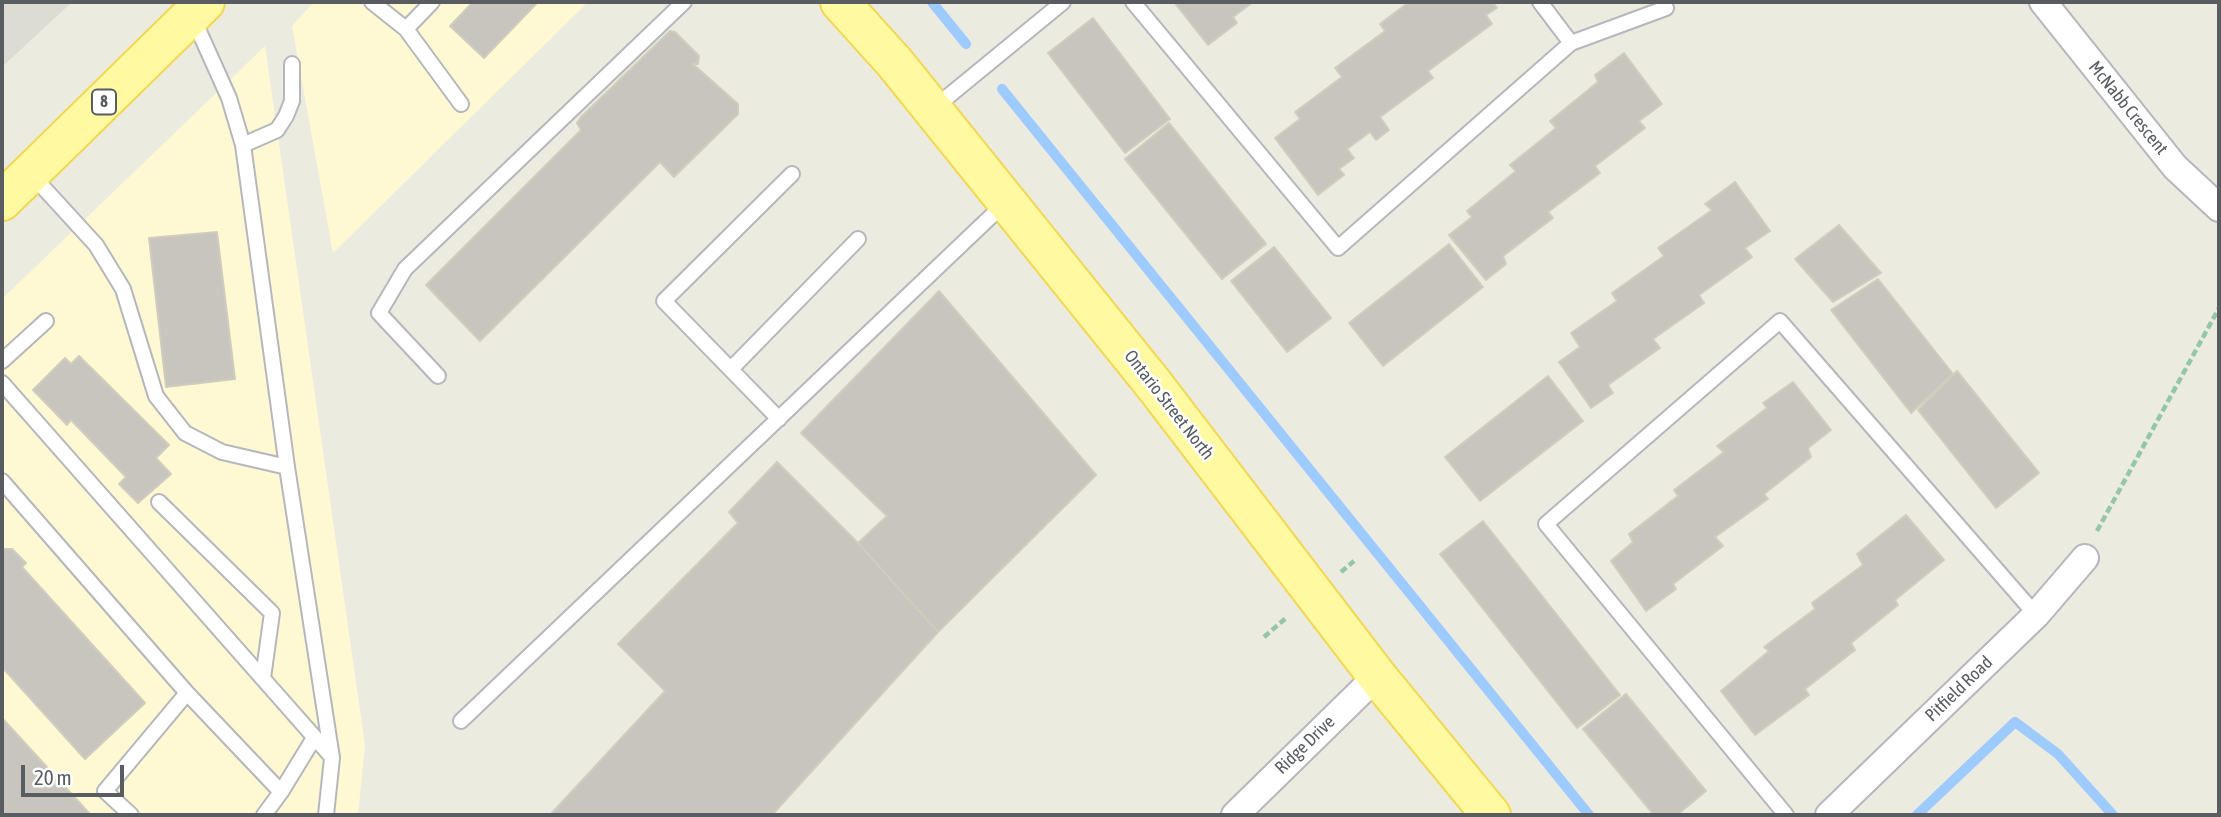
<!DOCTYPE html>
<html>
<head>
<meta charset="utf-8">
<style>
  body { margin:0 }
  #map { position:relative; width:2221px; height:817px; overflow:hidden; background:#ecebe0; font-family:"Asap Condensed",sans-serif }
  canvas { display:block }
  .frame { position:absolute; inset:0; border:4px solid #595c61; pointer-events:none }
  .scale { position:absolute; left:21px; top:765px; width:103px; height:32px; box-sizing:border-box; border:4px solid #595c61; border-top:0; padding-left:9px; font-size:21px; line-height:24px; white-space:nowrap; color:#595c61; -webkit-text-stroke:5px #fff; paint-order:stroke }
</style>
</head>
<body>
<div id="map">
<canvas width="2221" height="817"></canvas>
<div class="frame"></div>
<div class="scale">20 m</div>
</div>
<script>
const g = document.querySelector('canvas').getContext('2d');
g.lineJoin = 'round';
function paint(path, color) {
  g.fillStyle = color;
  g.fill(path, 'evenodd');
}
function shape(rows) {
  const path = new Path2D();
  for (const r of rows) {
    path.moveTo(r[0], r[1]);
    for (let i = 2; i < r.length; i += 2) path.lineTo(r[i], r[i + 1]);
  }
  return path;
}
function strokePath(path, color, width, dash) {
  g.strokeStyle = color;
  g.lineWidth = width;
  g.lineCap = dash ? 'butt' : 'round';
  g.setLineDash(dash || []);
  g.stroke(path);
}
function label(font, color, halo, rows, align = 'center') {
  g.font = font + ' "Asap Condensed",sans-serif';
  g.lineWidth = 5;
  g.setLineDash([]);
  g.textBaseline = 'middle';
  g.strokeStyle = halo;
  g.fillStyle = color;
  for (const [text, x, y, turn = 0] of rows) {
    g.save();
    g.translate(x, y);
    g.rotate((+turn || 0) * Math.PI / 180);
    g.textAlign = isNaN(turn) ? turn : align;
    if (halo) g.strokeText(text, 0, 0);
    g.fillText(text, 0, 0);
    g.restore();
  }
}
paint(shape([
  [314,2,588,2,333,253,292,26],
  [265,46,365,745,358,815,2,815,2,299]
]), '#fef9d3');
paint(shape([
  [2,2,72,2,2,67]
]), '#dddcd4');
strokePath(shape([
  [932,2,966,44],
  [1002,89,1589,815],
  [1917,815,2015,722,2058,754,2113,815]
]), '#9dcaff', 10);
const building = shape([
  [473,2,533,2,536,4,484,58,450,26,473,2],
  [1174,2,1253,2,1233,17,1237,23,1208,45,1174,2],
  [1409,2,1492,2,1497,8,1486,15,1492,24,1428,71,1433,78,1380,117,1389,130,1376,140,1370,132,1347,149,1354,158,1339,169,1344,175,1318,195,1275,138,1300,119,1295,112,1342,77,1335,68,1385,31,1380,24,1409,2],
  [1093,18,1170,119,1125,153,1048,53,1093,18],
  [670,31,675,32,699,56,698,64,693,64,738,104,738,114,674,177,660,162,480,341,426,285,581,130,577,123,581,117,670,31],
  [1624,53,1662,104,1639,121,1645,128,1595,166,1600,173,1548,212,1553,218,1503,256,1506,264,1486,280,1449,235,1472,217,1467,211,1516,171,1510,165,1556,128,1550,121,1598,82,1595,75,1624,53],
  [1169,123,1266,244,1222,279,1125,159,1169,123],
  [1735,182,1770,231,1745,248,1752,257,1699,295,1704,303,1653,339,1660,348,1608,385,1613,393,1591,408,1559,362,1580,347,1571,333,1617,301,1612,293,1664,256,1658,248,1712,210,1705,204,1735,182],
  [1839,225,1881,273,1833,302,1795,259,1839,225],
  [217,232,235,379,166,387,149,238,217,232],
  [1449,244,1483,287,1383,366,1349,323,1449,244],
  [1274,247,1331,318,1287,352,1231,281,1274,247],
  [1878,279,1953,374,1911,413,1831,310,1878,279],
  [939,291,1096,475,938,632,858,543,887,516,801,433,939,291],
  [79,356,169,445,156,458,171,474,138,503,119,484,126,477,71,420,67,425,33,390,65,358,71,364,79,356],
  [1957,371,2039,473,1996,508,1918,410,1957,371],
  [1548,376,1583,421,1480,501,1445,457,1548,376],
  [1793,382,1831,430,1808,448,1811,457,1764,494,1768,499,1715,537,1723,546,1673,584,1676,589,1646,611,1611,561,1633,542,1629,534,1678,496,1674,490,1724,452,1717,446,1767,408,1763,403,1793,382],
  [777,462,858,543,938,632,772,815,550,815,665,691,618,644,738,523,729,512,777,462],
  [1906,515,1944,560,1895,600,1898,605,1851,643,1855,650,1805,689,1809,695,1755,735,1721,691,1769,651,1764,647,1815,609,1812,603,1863,565,1857,554,1906,515],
  [1483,521,1620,695,1577,728,1440,554,1483,521],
  [2,549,12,549,26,563,22,567,145,703,85,759,2,667,2,549],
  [1626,694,1706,791,1677,815,1654,815,1583,729,1626,694],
  [2,718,89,813,86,815,6,815,2,811,2,718]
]);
paint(building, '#c7c5bd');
strokePath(building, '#d1cdbe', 2);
const service = shape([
  [372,2,406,29,432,2],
  [1133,2,1338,248,1571,43,1666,8],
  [1540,2,1571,43],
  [193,18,229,98,243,145,287,467,332,758,326,815],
  [406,29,461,104],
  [934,108,1063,2],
  [243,145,277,130,286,116,292,101,292,64],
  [31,174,96,245,123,289,156,396,185,433,222,452,287,467],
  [2,361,46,321],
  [731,369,858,239],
  [438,376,379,313,405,269,684,2],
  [2,383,332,757],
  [779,419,664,301,792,174],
  [2,481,187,693,281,792,264,815],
  [159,502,272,613,263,678],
  [461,721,1005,203],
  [281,792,314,738],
  [131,815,105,791,187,693],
  [1786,815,1546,524,1780,321,2036,615]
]);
const minor = shape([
  [2043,2,2175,167,2219,208],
  [1235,815,1377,676],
  [1829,815,2036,615,2085,558]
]);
const primary = shape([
  [840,2,895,63,1155,386,1377,676,1491,815],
  [2,201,205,2]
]);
strokePath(service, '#b6b7bd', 18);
strokePath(minor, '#b6b7bd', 30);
strokePath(primary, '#f3d752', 42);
strokePath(shape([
  [2097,531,2219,308],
  [1341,572,1354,561],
  [1264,637,1286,618]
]), '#94c6a8', 4.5, [7, 3.5]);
strokePath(service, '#fff', 14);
strokePath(minor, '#fff', 26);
strokePath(primary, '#fffaa2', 38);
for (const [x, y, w] of [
  [104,102,24]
]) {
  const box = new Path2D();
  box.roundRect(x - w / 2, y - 12.5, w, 25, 5);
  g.fillStyle = '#fff';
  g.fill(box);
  strokePath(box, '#595c61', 2);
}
label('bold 16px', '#595c61', null, [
  ["8",104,102]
]);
label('18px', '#595c61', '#fff', [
  ["McNabb Crescent",2128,108,51],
  ["Ontario Street North",1169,405,52],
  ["Pitfield Road",1959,689,-44],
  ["Ridge Drive",1305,745,-44]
]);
</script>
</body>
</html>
